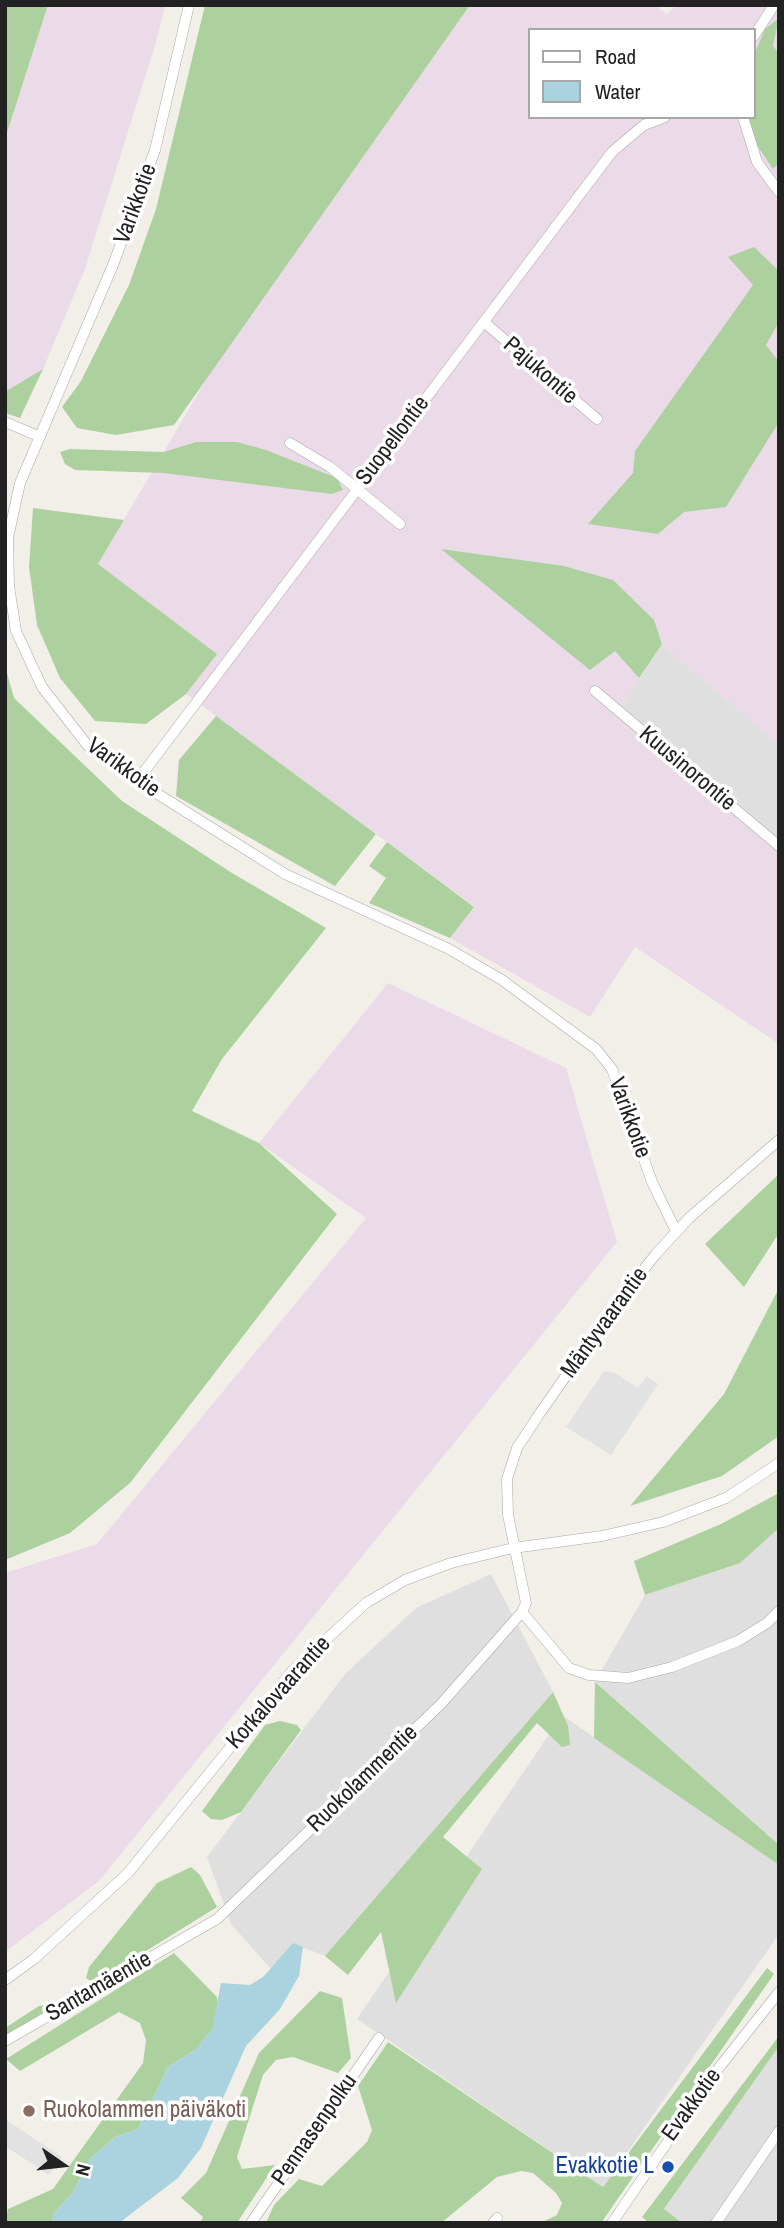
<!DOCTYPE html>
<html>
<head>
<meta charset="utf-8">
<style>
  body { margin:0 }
  #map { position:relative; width:784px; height:2228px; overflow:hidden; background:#f2efe9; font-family:"Archivo Narrow",sans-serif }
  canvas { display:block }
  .frame { position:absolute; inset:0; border:7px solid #222; pointer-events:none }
  .legend { position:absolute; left:528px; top:28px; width:228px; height:91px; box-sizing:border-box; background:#fff; border:2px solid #a7a7a7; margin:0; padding:9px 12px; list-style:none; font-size:21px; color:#222 }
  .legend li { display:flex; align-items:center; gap:14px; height:35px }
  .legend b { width:35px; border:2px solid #a7a7a7 }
  .north { position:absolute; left:28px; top:2130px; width:70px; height:70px; -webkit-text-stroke:5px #fff; paint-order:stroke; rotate:104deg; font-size:19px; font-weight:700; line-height:28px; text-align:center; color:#222 }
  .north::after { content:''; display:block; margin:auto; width:24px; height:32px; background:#222; clip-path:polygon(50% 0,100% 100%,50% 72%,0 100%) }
</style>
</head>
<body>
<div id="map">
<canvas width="784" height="2228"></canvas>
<div class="frame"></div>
<ul class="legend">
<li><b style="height:9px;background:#fff"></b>Road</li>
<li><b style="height:19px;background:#aad3df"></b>Water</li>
</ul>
<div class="north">N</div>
</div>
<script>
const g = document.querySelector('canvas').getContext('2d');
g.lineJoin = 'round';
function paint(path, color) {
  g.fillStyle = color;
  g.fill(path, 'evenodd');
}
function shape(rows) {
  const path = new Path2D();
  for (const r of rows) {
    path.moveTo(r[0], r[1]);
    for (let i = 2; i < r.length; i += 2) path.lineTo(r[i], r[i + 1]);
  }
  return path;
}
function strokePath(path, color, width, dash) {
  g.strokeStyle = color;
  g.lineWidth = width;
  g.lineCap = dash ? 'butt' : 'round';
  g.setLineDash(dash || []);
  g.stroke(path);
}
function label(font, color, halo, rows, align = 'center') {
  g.font = font + ' "Archivo Narrow",sans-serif';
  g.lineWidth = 7;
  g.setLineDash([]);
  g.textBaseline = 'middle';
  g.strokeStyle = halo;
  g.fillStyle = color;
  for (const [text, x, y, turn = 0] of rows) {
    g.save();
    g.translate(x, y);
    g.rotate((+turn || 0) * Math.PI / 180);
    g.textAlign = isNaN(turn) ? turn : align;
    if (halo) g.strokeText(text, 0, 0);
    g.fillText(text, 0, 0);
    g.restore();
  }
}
paint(shape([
  [662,644,779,744,779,848,618,711],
  [779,1528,779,1845,595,1682,645,1595,739,1563],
  [491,1574,553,1692,325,1956,294,1944,271,1969,231,1924,207,1857,345,1674,416,1608],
  [562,1715,779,1865,779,1934,603,2187,357,2019],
  [776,2046,779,2046,779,2215,774,2223,682,2223,664,2210]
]), '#e0dfdf');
paint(shape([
  [48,5,165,5,156,42,85,269,43,369,8,392,5,392,5,139],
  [470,5,655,5,667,14,676,5,779,5,779,744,662,644,618,711,779,848,779,1044,635,947,590,1017,450,938,474,906,186,694,216,654,98,564,302,216],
  [530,30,754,30,754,117,530,117],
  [388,983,566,1068,617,1242,99,1881,5,1952,5,1573,97,1544,366,1218,259,1143]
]), '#ebdbe8');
paint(shape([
  [5,5,48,5,5,139],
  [205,5,470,5,174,425,116,435,77,428,62,407,81,381,129,285,156,209],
  [779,18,773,46,779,53,779,163,773,169,757,145,748,117,754,117,754,55,765,29],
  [754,247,779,271,779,322,766,345,779,362,779,422,726,507,684,512,658,534,588,524,633,473,635,451,753,285,728,257],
  [43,369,20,418,5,413,5,392],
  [196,442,237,442,266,450,337,478,343,490,332,494,163,473,75,470,65,464,60,452,70,449,164,452],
  [33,508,124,520,98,564,217,654,186,694,146,724,95,721,60,678,37,625,29,567],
  [441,549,564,566,613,580,654,620,662,644,639,678,615,651,590,670],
  [5,666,14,698,122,801,232,873,326,928,222,1059,192,1111,259,1143,337,1214,130,1483,70,1533,5,1560],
  [216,716,376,834,335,886,176,796,179,760],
  [387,842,474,907,450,938,369,903,386,878,369,866],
  [779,1174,779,1233,744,1287,705,1244],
  [779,1288,779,1436,722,1476,630,1506,724,1394],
  [779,1493,779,1528,740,1563,645,1595,634,1561,721,1524],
  [595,1682,779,1845,779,1865,594,1738],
  [553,1692,568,1726,570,1745,562,1747,537,1723,443,1837,482,1869,396,2003,381,1932,348,1975,325,1956],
  [280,1721,297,1725,301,1730,241,1812,222,1820,211,1819,202,1811,265,1725],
  [191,1867,200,1875,217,1907,104,1977,91,1981,86,1978,89,1967,157,1883],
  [174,1953,217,1997,218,2013,212,2030,195,2050,168,2067,138,2129,115,2137,90,2159,73,2192,54,2214,51,2223,5,2223,8,2209,53,2189,143,2063,146,2040,140,2023,119,2012,20,2071,6,2059],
  [767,1968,774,1974,601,2223,540,2223,557,2215,562,2203,556,2193,533,2173,521,2171,497,2177,441,2223,266,2223,274,2205,299,2179,322,2186,367,2142,372,2130,358,2086,388,2042,603,2187],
  [320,1991,342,1998,351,2058,338,2073,293,2057,276,2060,263,2075,237,2157,242,2169,275,2165,237,2223,200,2223,203,2217,181,2198,206,2173,259,2053],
  [51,2004,50,2008,5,2037,5,2028,39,2006],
  [779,2036,779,2046,664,2209,682,2223,649,2223,642,2217]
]), '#add19e');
paint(shape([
  [604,1371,615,1373,638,1388,647,1376,658,1384,611,1455,566,1427],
  [5,2119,62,2157,49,2175,5,2146]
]), '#e2e2e2');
paint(shape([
  [293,1943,303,1947,299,1976,280,2009,246,2046,201,2148,178,2178,119,2223,51,2223,54,2214,73,2192,90,2159,115,2137,138,2129,168,2067,195,2050,212,2030,221,1983,250,1985,263,1977]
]), '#aad3df');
const minor = shape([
  [189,5,155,150,113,265,20,483,8,538,9,586,16,631,42,687,88,746,137,781,285,874,449,949,502,980,596,1049,612,1069,652,1182,676,1231],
  [754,36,774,5],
  [743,117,757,162,779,192],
  [484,322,597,419],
  [5,422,38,436],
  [290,443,330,467,400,524],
  [595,691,779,846],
  [137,781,612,152,644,125,665,117],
  [779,1140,689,1218,656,1254,617,1303,540,1413,517,1448,507,1479,508,1515,526,1603,522,1612,569,1668,589,1675,628,1678,672,1667,738,1641,767,1623,779,1611],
  [5,1980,34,1959,128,1873,293,1670,366,1603,405,1580,451,1563,513,1548,602,1536,663,1522,726,1498,779,1463],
  [5,2041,217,1919,441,1704,522,1612],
  [251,2223,379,2038],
  [493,2223,497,2218],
  [612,2223,714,2074,779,1992],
  [716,2223,779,2131]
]);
strokePath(minor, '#a9a9a9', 11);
strokePath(minor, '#fff', 10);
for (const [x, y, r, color] of [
  [29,2111,7,"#8d6e63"],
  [668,2167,7,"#1a4fb4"]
]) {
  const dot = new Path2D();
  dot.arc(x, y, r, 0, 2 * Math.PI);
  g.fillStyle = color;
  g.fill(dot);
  strokePath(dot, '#fff', 2.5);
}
label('23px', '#222', '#fff', [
  ["Varikkotie",136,204,-70],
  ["Pajukontie",540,371,41],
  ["Suopellontie",393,441,-53],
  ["Varikkotie",123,768,36],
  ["Kuusinorontie",687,769,40],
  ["Varikkotie",629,1118,70],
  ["Mäntyvaarantie",605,1323,-54],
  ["Korkalovaarantie",279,1693,-48],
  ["Ruokolammentie",363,1779,-44],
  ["Santamäentie",99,1987,-30],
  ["Evakkotie",692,2105,-54],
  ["Pennasenpolku",315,2130,-55]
]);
label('23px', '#785e54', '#fff', [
  ["Ruokolammen päiväkoti",43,2111]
], 'left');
label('23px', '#164399', '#fff', [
  ["Evakkotie L",654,2167]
], 'right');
</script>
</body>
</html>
